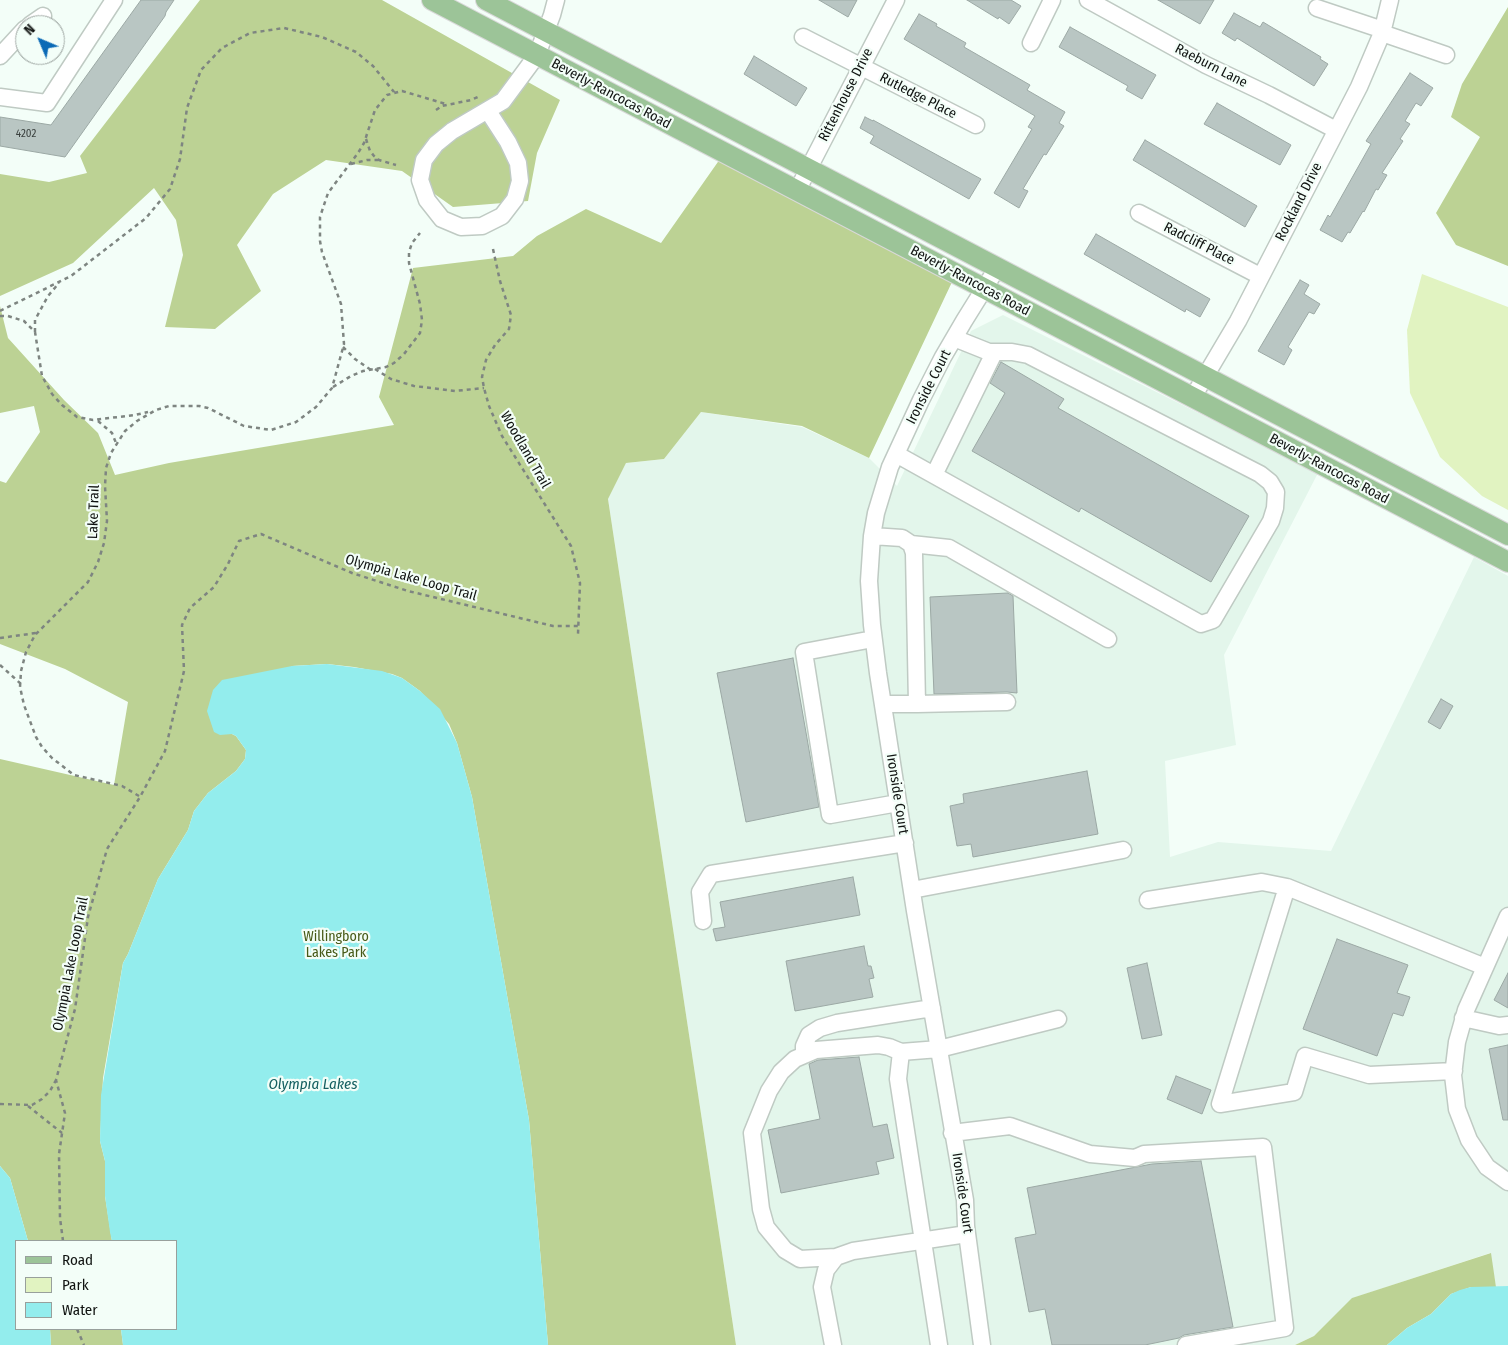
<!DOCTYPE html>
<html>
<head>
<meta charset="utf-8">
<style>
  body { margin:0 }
  #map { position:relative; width:1508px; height:1345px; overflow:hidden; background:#f3fef8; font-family:"Fira Sans Condensed",sans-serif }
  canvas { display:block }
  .legend { position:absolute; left:15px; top:1240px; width:162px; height:90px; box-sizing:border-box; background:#f3fef8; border:1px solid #98a09c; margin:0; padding:6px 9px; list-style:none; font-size:15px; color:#101311 }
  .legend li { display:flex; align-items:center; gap:10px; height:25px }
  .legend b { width:25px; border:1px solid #98a09c }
  .north { position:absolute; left:15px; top:15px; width:50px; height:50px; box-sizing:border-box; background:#f3fef8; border:1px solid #98a09c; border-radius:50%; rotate:315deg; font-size:14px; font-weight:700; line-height:20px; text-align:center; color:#101311 }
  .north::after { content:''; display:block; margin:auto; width:18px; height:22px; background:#0b6ab6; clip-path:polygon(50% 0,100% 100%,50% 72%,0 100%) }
</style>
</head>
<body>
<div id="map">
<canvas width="1508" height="1345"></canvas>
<ul class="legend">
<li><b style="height:6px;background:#9cc498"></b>Road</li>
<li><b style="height:14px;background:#e1f3c1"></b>Park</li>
<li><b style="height:14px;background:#93eded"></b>Water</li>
</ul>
<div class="north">N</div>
</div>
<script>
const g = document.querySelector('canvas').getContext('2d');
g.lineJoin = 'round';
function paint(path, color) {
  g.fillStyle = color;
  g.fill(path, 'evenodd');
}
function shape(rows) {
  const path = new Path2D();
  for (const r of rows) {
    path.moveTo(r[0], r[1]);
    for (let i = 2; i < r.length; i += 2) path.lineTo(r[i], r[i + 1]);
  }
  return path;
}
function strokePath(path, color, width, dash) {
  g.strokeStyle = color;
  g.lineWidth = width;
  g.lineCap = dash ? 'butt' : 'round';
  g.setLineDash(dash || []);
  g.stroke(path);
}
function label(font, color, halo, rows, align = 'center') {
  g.font = font + ' "Fira Sans Condensed",sans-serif';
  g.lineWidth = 4.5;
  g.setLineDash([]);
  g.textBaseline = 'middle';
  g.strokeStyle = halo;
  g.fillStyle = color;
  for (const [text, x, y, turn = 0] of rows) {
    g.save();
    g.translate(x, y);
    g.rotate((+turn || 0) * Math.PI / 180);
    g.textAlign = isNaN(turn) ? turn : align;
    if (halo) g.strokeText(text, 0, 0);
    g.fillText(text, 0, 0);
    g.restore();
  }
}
paint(shape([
  [1003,315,1318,473,1224,655,1236,745,1165,761,1170,857,1218,842,1331,851,1474,557,1508,576,1508,1286,1496,1287,1490,1253,1353,1298,1314,1336,1295,1345,736,1345,608,499,626,463,664,459,701,412,802,427,869,458,897,486,971,331]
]), '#e3f6eb');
paint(shape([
  [1422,274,1508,307,1508,510,1482,496,1440,457,1410,393,1407,330]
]), '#e1f3c1');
paint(shape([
  [200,0,382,0,560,100,537,153,528,201,453,207,402,171,326,160,273,194,237,245,261,291,215,329,165,327,183,255,176,220,154,188,73,263,0,296,0,174,49,182,87,173,80,156],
  [1508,7,1508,266,1456,245,1436,213,1480,137,1451,117,1462,84],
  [720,159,952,282,869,458,802,426,701,412,664,459,626,463,608,499,736,1345,548,1345,529,1120,472,797,457,743,449,724,420,691,402,678,392,674,354,667,327,664,292,666,232,734,236,736,246,750,245,759,236,771,208,793,194,811,188,830,158,879,128,954,123,963,103,1078,100,1141,105,1161,105,1196,112,1241,28,1241,10,1178,0,1166,0,759,114,785,128,702,65,669,0,644,0,481,6,483,40,432,34,406,0,413,0,306,8,338,64,400,98,433,115,475,169,463,394,425,379,397,413,268,513,256,537,236,586,209,661,243],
  [1491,1253,1496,1287,1471,1287,1451,1294,1431,1314,1407,1328,1387,1345,1295,1345,1314,1336,1352,1298],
  [50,1329,121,1329,123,1345,51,1345]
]), '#bcd294');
paint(shape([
  [327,664,382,671,402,678,420,691,440,709,457,743,472,797,529,1120,548,1345,123,1345,121,1329,176,1329,176,1241,112,1241,110,1232,105,1196,105,1161,100,1141,101,1095,123,963,128,954,158,879,188,830,194,811,208,793,236,771,245,759,246,750,236,736,232,734,220,735,214,732,207,711,213,690,222,680,292,666],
  [0,1166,10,1178,28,1241,16,1241,16,1329,50,1329,51,1345,0,1345],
  [1508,1286,1508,1345,1387,1345,1407,1328,1431,1314,1451,1294,1460,1290,1471,1287]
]), '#93eded');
const building = shape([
  [141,0,174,0,166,12,165,16,65,157,0,146,0,117,51,125,141,0],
  [819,0,857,0,848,17,819,0],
  [967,0,1011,0,1021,6,1009,24,999,17,998,19,967,0],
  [1158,0,1214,0,1200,24,1158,0],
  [1234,13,1260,27,1263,22,1321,57,1320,59,1328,64,1314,86,1237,38,1235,41,1222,33,1234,13],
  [919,14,937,24,936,26,966,43,964,47,1030,85,1027,90,1065,112,1059,123,1064,126,1046,155,1044,154,1023,189,1028,191,1019,208,994,193,1032,129,1028,127,1035,116,904,39,919,14],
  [1070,27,1156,75,1142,99,1126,90,1128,86,1059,47,1070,27],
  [754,56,807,88,796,106,744,74,754,56],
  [1410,73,1433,88,1421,106,1416,103,1405,121,1410,124,1400,139,1403,141,1382,173,1387,175,1378,190,1376,189,1364,212,1363,211,1350,233,1348,232,1342,242,1320,230,1328,215,1330,217,1371,144,1366,141,1410,73],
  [1217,103,1291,145,1280,165,1204,124,1217,103],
  [865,117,873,121,873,120,981,179,969,199,870,143,874,136,860,128,865,117],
  [1145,140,1257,206,1245,227,1133,160,1145,140],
  [1096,234,1210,299,1200,317,1186,309,1185,312,1084,254,1096,234],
  [1300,280,1309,285,1304,294,1320,304,1314,314,1309,312,1288,347,1292,350,1284,365,1258,351,1300,280],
  [1001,362,1064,399,1058,408,1249,516,1211,582,1081,508,1079,512,972,451,1005,393,990,383,1001,362],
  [1008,593,1013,596,1017,693,1007,692,934,694,930,597,1008,593],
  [793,658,819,807,746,822,717,673,793,658],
  [1441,699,1453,706,1440,729,1428,722,1441,699],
  [1087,771,1098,834,973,857,971,844,957,846,950,806,964,803,963,794,1087,771],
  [853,877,860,915,716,941,713,929,725,927,720,902,853,877],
  [1337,939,1408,965,1397,993,1410,997,1403,1016,1393,1013,1377,1056,1303,1029,1337,939],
  [864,946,868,966,871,966,874,978,869,979,873,997,795,1011,786,961,864,946],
  [1147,963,1162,1035,1142,1039,1127,968,1147,963],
  [1508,973,1508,1008,1494,1000,1508,973],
  [1508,1045,1508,1120,1503,1120,1489,1049,1508,1045],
  [859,1057,873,1127,887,1124,894,1158,876,1162,879,1174,781,1193,768,1130,820,1119,809,1064,818,1060,859,1057],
  [1176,1076,1211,1090,1202,1114,1167,1099,1176,1076],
  [1201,1161,1233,1327,1184,1335,1179,1338,1145,1345,1052,1345,1045,1309,1029,1312,1015,1238,1036,1234,1027,1188,1152,1164,1201,1161]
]);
paint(building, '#b9c6c3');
strokePath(building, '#9ca9a5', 1);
const minor = shape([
  [1088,0,1206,65,1269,95,1336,130],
  [1317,8,1383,30],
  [30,25,43,16],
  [1382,33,1446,55],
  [803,37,976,125],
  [1031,43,1052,0],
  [0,56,25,29],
  [0,97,47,103,114,0],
  [488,111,508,142,518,163,520,181,515,199,502,216,482,226,461,227,442,219,427,200,420,180,424,160,436,144,452,131,503,101,537,55,552,15,556,0],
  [797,191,896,0],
  [1139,213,1260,276],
  [1193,397,1238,321,1359,87,1382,33,1390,0],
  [896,454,1201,624,1213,620,1271,521,1275,508,1276,492,1270,482,1260,474,1028,355,1012,352,989,352,954,338],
  [934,475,994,353],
  [872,536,902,538,911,544,914,553,917,704,883,704],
  [911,544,949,548,1108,639],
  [873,639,804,652,830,815,898,803],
  [917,704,1007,702],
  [912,890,1123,850],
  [1148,900,1262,882,1287,887],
  [1508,916,1466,1010,1457,1042,1453,1075,1457,1109,1469,1140,1487,1167,1508,1182],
  [703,921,700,892,711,874,905,843],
  [1463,1018,1499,1026,1508,1025],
  [901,1052,898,1079,939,1345],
  [804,1055,804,1046,809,1035,820,1028,837,1023,932,1008],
  [1454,1071,1369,1075,1305,1056,1294,1092,1220,1104,1287,887,1485,967],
  [952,1133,1010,1126,1090,1154,1135,1158,1144,1154,1263,1147,1285,1328,1186,1345],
  [836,1257,800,1259,785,1250,766,1227,761,1209,752,1133,769,1091,781,1072,795,1059,816,1050,878,1045,889,1047,901,1052,939,1049,1058,1019],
  [833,1345,822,1287,826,1270,836,1257,853,1251,967,1234],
  [982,1345,966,1226,965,1200,915,911,878,673,872,625,869,581,872,536,876,513,890,467,921,400,943,357,964,321,997,268]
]);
const major = shape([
  [432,0,1508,562],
  [486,0,1508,535]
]);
strokePath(minor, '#bfcac3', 19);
strokePath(major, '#d9d9d9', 22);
strokePath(shape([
  [436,110,442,106,471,100,480,96],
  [366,139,370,151,374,156,379,160,396,165],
  [351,164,367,160,378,160],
  [493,249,500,281,511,315,509,329,495,345,486,360,482,377,484,388,489,406,502,436,571,546,580,583,578,634],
  [0,311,71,276,146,218,170,189,180,159,187,108,201,70,222,48,250,33,284,28,322,37,356,52,373,66,394,92],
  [0,316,8,316,24,321,35,332,42,376,52,394,62,405,77,417,93,420,135,415,148,412],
  [35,332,35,320,48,296,59,283],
  [343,347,355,359,371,370],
  [375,369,391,379,414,386,455,391,484,388],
  [333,387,351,376,363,371,386,367,394,363,404,354,420,333,422,320,420,304,409,263,409,252,412,243,420,233],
  [98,421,112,433,116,443],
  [0,638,36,633],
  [0,665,21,684],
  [139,796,122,786,74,775,52,758,42,747,36,737,24,705,20,687,21,671,26,652,35,635,88,582,98,562,104,543,107,521,105,486,106,468,111,453,125,431,137,421,156,410,169,406,199,406,208,408,244,426,271,430,296,422,316,407,332,388,344,344,341,304,322,252,320,241,320,217,328,193,358,153,364,143,375,110,387,95,402,91,446,104],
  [0,1104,32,1105,42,1099,50,1091,56,1080],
  [28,1106,62,1133],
  [63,1241,60,1218,59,1154,65,1113,56,1080,75,1009,88,917,107,849,140,797,165,751,184,671,182,625,190,608,214,587,228,564,239,541,261,534,352,573,408,591,553,626,578,626],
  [77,1329,84,1345]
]), '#7e8581', 2.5, [4, 4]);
strokePath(minor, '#fff', 16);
strokePath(major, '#9cc498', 20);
label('11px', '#3a403e', null, [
  ["4202",26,134]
]);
label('14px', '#101311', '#f3fef8', [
  ["Raeburn Lane",1211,66,27],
  ["Beverly-Rancocas Road",611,94,28],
  ["Rittenhouse Drive",846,95,-63],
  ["Rutledge Place",918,96,27],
  ["Rockland Drive",1299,202,-63],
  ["Radcliff Place",1199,244,27],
  ["Beverly-Rancocas Road",970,281,28],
  ["Ironside Court",929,387,-63],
  ["Woodland Trail",525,450,60],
  ["Beverly-Rancocas Road",1329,469,28],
  ["Lake Trail",94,512,-88],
  ["Olympia Lake Loop Trail",411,578,16],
  ["Ironside Court",897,794,81],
  ["Olympia Lake Loop Trail",71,964,-79],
  ["Ironside Court",962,1193,82]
]);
label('14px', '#475a18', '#f3fef8', [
  ["Willingboro",336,937],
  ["Lakes Park",336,953]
]);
label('italic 15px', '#156061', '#f3fef8', [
  ["Olympia Lakes",313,1085]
]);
</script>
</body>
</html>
